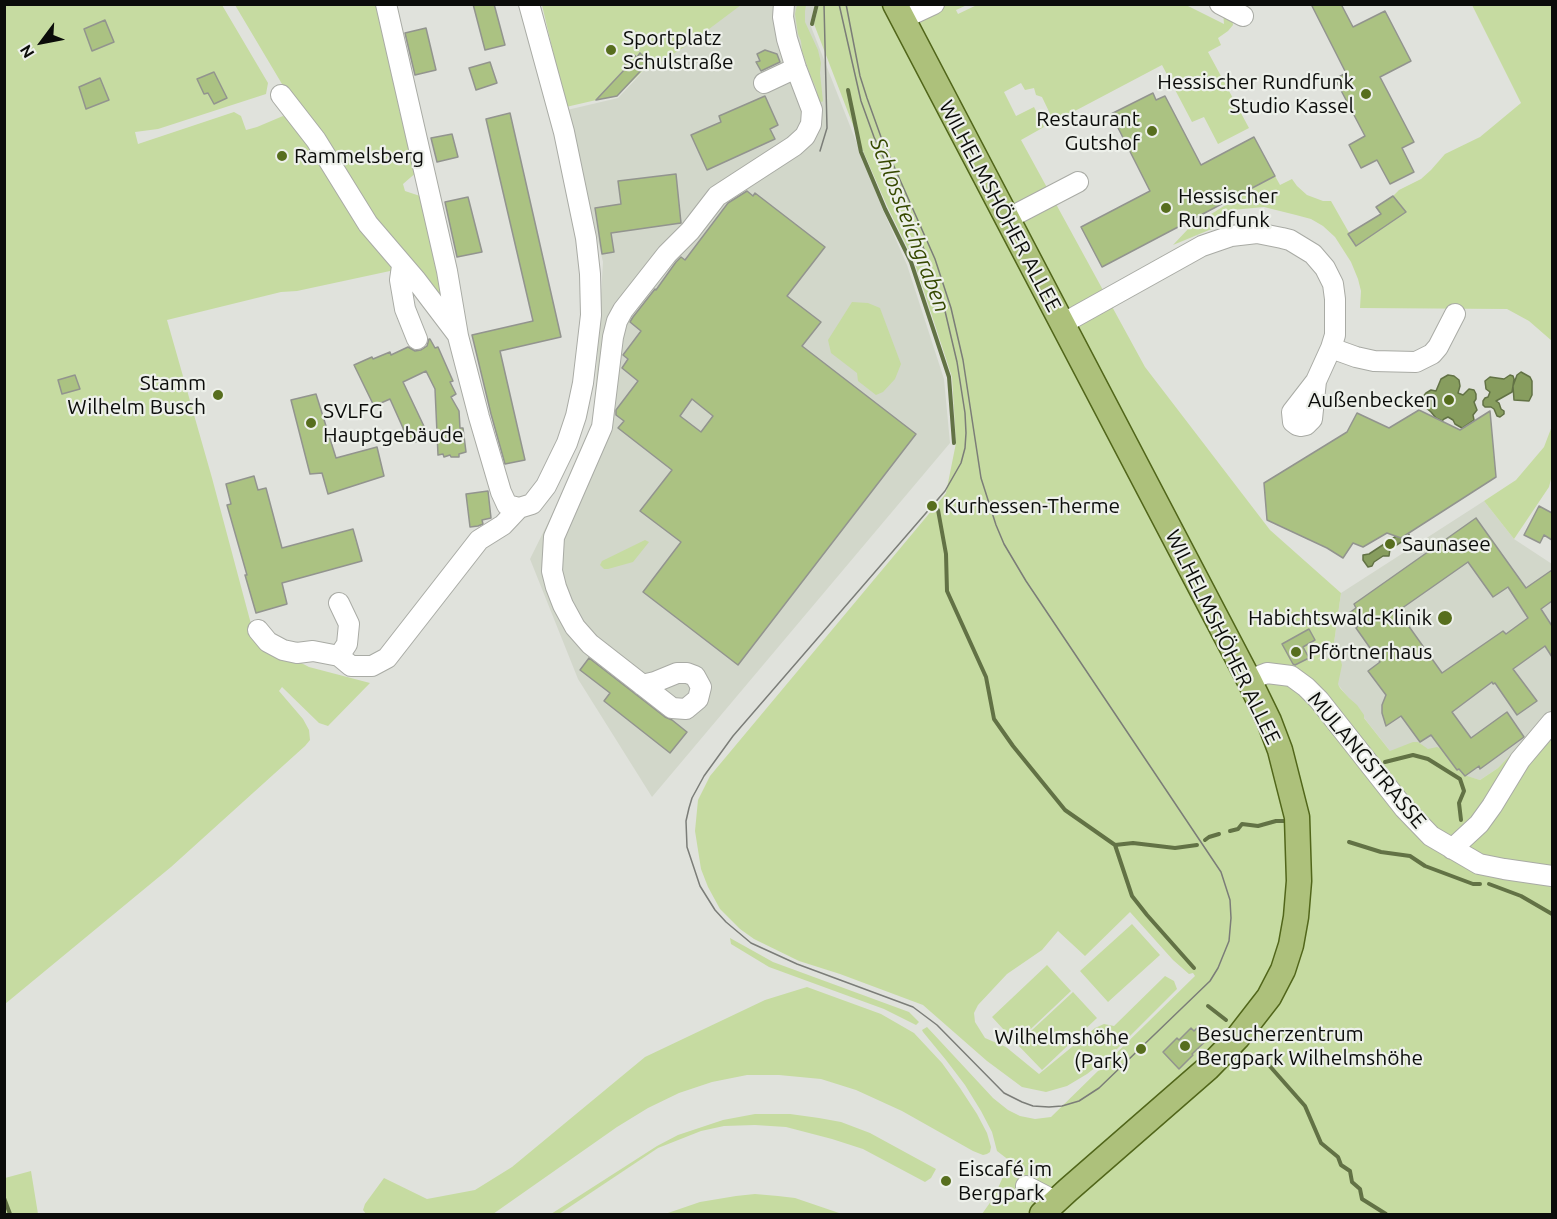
<!DOCTYPE html>
<html>
<head>
<meta charset="utf-8">
<style>
  body { margin:0 }
  #map { position:relative; width:1557px; height:1219px; overflow:hidden; background:#e0e2dc; font-family:Ubuntu,sans-serif }
  canvas { display:block }
  .frame { position:absolute; inset:0; border:6px solid #0b0c0a; pointer-events:none }
  .north { position:absolute; left:12px; top:12px; width:60px; height:60px; -webkit-text-stroke:4px #edf0ea; paint-order:stroke; rotate:238deg; font-size:16px; font-weight:700; line-height:24px; text-align:center; color:#0b0c0a }
  .north::after { content:''; display:block; margin:auto; width:21px; height:27px; background:#0b0c0a; clip-path:polygon(50% 0,100% 100%,50% 72%,0 100%) }
</style>
</head>
<body>
<div id="map">
<canvas width="1557" height="1219"></canvas>
<div class="frame"></div>
<div class="north">N</div>
</div>
<script>
const g = document.querySelector('canvas').getContext('2d');
g.lineJoin = 'round';
function paint(path, color) {
  g.fillStyle = color;
  g.fill(path, 'evenodd');
}
function shape(rows) {
  const path = new Path2D();
  for (const r of rows) {
    path.moveTo(r[0], r[1]);
    for (let i = 2; i < r.length; i += 2) path.lineTo(r[i], r[i + 1]);
  }
  return path;
}
function strokePath(path, color, width, dash) {
  g.strokeStyle = color;
  g.lineWidth = width;
  g.lineCap = dash ? 'butt' : 'round';
  g.setLineDash(dash || []);
  g.stroke(path);
}
function label(font, color, halo, rows, align = 'center') {
  g.font = font + ' Ubuntu,sans-serif';
  g.lineWidth = 4.5;
  g.setLineDash([]);
  g.textBaseline = 'middle';
  g.strokeStyle = halo;
  g.fillStyle = color;
  for (const [text, x, y, turn = 0] of rows) {
    g.save();
    g.translate(x, y);
    g.rotate((+turn || 0) * Math.PI / 180);
    g.textAlign = isNaN(turn) ? turn : align;
    if (halo) g.strokeText(text, 0, 0);
    g.fillText(text, 0, 0);
    g.restore();
  }
}
paint(shape([
  [738,5,815,5,810,24,883,210,907,265,944,379,950,443,652,797,578,679,530,559,593,432,603,262,567,110,618,98,652,62],
  [1484,501,1514,539,1552,564,1552,711,1498,768,1480,780,1394,756,1318,659,1334,643,1341,593]
]), '#d2d7ca');
paint(shape([
  [979,4,1184,4,1224,24,1223,11,1232,15,1233,25,1228,31,1218,38,1221,45,1208,52,1249,128,1218,144,1204,117,1192,122,1162,65,1054,122,1042,97,1036,95,1034,88,1025,90,1021,83,1004,92,1016,116,1034,107,1044,127,1021,140,1145,367,1270,530,1341,593,1334,643,1318,659,1326,660,1336,653,1339,654,1342,665,1338,684,1340,688,1349,698,1357,705,1364,715,1364,718,1390,751,1413,742,1418,742,1428,749,1437,747,1442,749,1464,775,1480,780,1498,768,1552,711,1552,1214,982,1214,994,1197,1010,1161,997,1151,992,1132,981,1111,965,1085,946,1060,923,1032,922,1030,927,1027,980,1084,993,1098,1008,1110,1020,1116,1035,1119,1051,1117,1195,976,1193,973,1189,974,1173,960,1130,912,1085,956,1058,931,1042,950,1007,974,978,1005,974,1013,975,1022,985,1038,1006,1047,1039,1074,1095,1028,1104,1024,1114,1026,1165,976,1174,981,1177,989,1109,1057,1087,1074,1067,1086,1046,1092,1022,1087,987,1061,923,1005,840,974,799,961,754,939,740,929,720,909,708,887,701,869,695,831,698,800,710,776,943,497,946,493,956,443,952,377,914,261,888,208,863,151,814,24,819,5,967,5,956,10,958,14],
  [5,5,222,5,268,83,266,94,158,129,135,132,138,144,234,112,241,116,246,130,257,127,283,116,293,120,443,323,390,271,297,291,281,292,167,320,212,478,255,639,309,667,370,683,328,726,319,723,282,687,279,691,303,719,309,730,310,740,305,746,171,867,5,1004],
  [235,5,383,5,398,72,399,111,410,124,418,171,403,184,405,191,420,196,437,274,447,303,372,222,282,84],
  [542,5,741,5,689,44,649,69,649,65,618,95,566,107],
  [797,5,806,5,805,11,805,22,818,50,821,63,820,73,823,101,822,102,819,101,816,88,811,77,802,51,801,41,798,34,795,14],
  [1472,5,1552,5,1552,341,1529,321,1507,309,1360,308,1361,291,1358,279,1351,262,1335,237,1323,226,1311,219,1296,215,1264,207,1232,210,1221,216,1214,228,1173,245,1189,228,1251,189,1275,176,1280,185,1292,179,1297,186,1307,195,1323,201,1331,201,1356,245,1405,212,1393,196,1399,190,1421,179,1431,170,1445,154,1480,137,1521,103],
  [852,302,868,303,880,308,901,364,895,379,883,392,876,395,858,381,857,373,831,353,828,340],
  [1552,426,1552,475,1549,487,1514,539,1484,501,1516,480,1544,447],
  [645,540,649,542,633,562,608,569,604,569,600,565,602,561],
  [1132,924,1160,955,1108,1002,1080,971],
  [730,938,773,962,909,1012,919,1022,916,1025,884,1009,769,967,731,944],
  [1047,965,1071,991,1016,1043,992,1017],
  [807,987,881,1014,914,1033,942,1063,960,1088,977,1114,987,1133,991,1147,990,1152,987,1154,983,1155,973,1151,902,1111,856,1090,821,1079,779,1075,747,1075,712,1082,679,1093,648,1108,617,1127,493,1214,366,1214,363,1210,365,1204,384,1178,427,1199,475,1190,512,1167,645,1057,765,1000],
  [1073,992,1097,1018,1042,1070,1017,1044],
  [755,1114,790,1114,819,1118,841,1122,870,1133,936,1169,931,1178,925,1182,863,1149,832,1139,786,1127,755,1125,724,1126,701,1131,658,1148,559,1214,551,1214,657,1146,678,1135,723,1120],
  [31,1171,38,1214,5,1214,5,1178],
  [755,1194,778,1196,795,1198,842,1214,665,1214,700,1202,736,1196]
]), '#c6dba1');
const water = shape([
  [1521,372,1530,377,1532,381,1532,395,1529,401,1514,400,1513,386,1517,375,1521,372],
  [1448,375,1454,376,1459,380,1460,386,1458,393,1463,395,1469,389,1474,390,1476,394,1476,399,1474,402,1477,410,1473,415,1474,420,1462,428,1455,424,1453,420,1448,417,1444,419,1442,421,1436,418,1431,412,1425,407,1422,402,1422,398,1426,393,1431,390,1436,391,1441,379,1448,375],
  [1510,375,1513,376,1514,379,1512,392,1496,401,1499,403,1501,409,1504,411,1504,414,1500,417,1497,416,1494,409,1491,407,1485,407,1483,405,1483,401,1485,398,1488,397,1490,392,1486,389,1485,381,1490,377,1504,379,1510,375],
  [1407,529,1409,535,1408,538,1390,549,1389,556,1383,556,1374,562,1372,566,1368,567,1363,560,1363,555,1369,554,1407,529]
]);
paint(water, '#879d5e');
strokePath(water, '#627245', 1.5);
strokePath(shape([
  [812,24,817,4],
  [848,90,861,152,885,209,911,262,949,377,954,443],
  [938,510,946,554,947,591,986,677,994,719,1013,746,1065,810,1115,845,1133,843,1175,848,1197,845],
  [1385,762,1413,755,1428,759,1460,779,1464,791,1459,803,1461,820],
  [1230,831,1238,829,1242,824,1258,826,1276,821,1285,821],
  [1205,840,1209,837,1219,834],
  [1349,842,1381,852,1410,856,1425,866,1473,884,1480,884],
  [1115,845,1132,896,1147,915,1194,968],
  [1489,884,1521,896,1552,914],
  [1208,1006,1226,1020],
  [1260,1055,1305,1106,1321,1143,1338,1157,1341,1165,1350,1171,1352,1182,1360,1189,1362,1199,1386,1214],
  [4,1198,10,1214]
]), '#627245', 4);
const building = shape([
  [473,4,494,4,505,45,485,50,473,4],
  [1311,4,1341,4,1353,27,1385,11,1411,61,1380,77,1414,142,1402,148,1414,172,1390,184,1377,160,1361,168,1349,145,1365,136,1335,79,1346,73,1311,4],
  [105,20,114,42,92,51,84,29,105,20],
  [426,28,436,70,415,75,405,33,426,28],
  [765,50,777,54,780,62,761,71,756,62,760,61,757,54,765,50],
  [640,53,649,62,617,96,596,100,626,68,624,65,634,55,637,57,640,53],
  [490,62,497,83,476,90,469,68,490,62],
  [214,72,227,98,214,104,208,93,204,94,197,79,214,72],
  [100,78,109,100,86,109,79,87,100,78],
  [1153,93,1156,100,1165,96,1201,165,1254,137,1275,176,1102,267,1081,227,1150,191,1111,114,1153,93],
  [765,96,778,125,770,129,775,139,707,170,691,135,721,122,719,116,765,96],
  [510,113,561,337,500,351,525,460,505,464,491,414,472,335,533,321,486,119,510,113],
  [452,134,458,157,437,162,431,138,452,134],
  [676,174,681,223,611,233,614,252,602,254,595,208,621,204,618,181,676,174],
  [747,191,753,196,755,193,825,247,787,296,821,322,802,346,916,434,738,665,643,592,681,542,640,511,672,470,618,428,624,421,616,415,616,410,638,381,622,368,628,359,623,355,641,331,630,322,633,317,655,289,656,290,676,262,681,257,685,260,728,203,747,191],
  [692,399,713,416,701,432,680,416,692,399],
  [1393,196,1406,212,1356,246,1348,234,1381,214,1376,207,1393,196],
  [468,197,482,252,457,257,445,202,468,197],
  [429,339,430,339,435,348,438,347,453,381,450,382,456,394,451,397,459,411,460,428,463,428,466,452,459,454,459,457,451,457,450,455,444,457,443,454,438,455,435,389,426,371,403,382,430,439,414,442,414,440,406,442,403,428,390,399,374,406,354,365,372,357,373,359,390,352,391,355,408,347,415,351,421,350,427,346,429,339],
  [75,375,80,389,62,394,58,380,75,375],
  [316,394,336,458,377,447,384,476,328,494,322,473,310,474,291,400,316,394],
  [1419,410,1460,430,1490,411,1496,477,1401,538,1387,533,1363,547,1353,543,1343,558,1327,548,1267,520,1264,483,1347,432,1357,413,1389,428,1419,410],
  [254,476,258,490,266,488,282,548,353,529,362,561,282,583,287,604,256,613,245,575,247,575,227,505,231,504,226,484,254,476],
  [488,491,491,518,482,520,483,524,478,526,470,527,466,494,488,491],
  [1539,506,1552,513,1552,540,1544,535,1540,543,1524,535,1539,506],
  [1476,518,1526,588,1552,570,1552,601,1541,609,1552,626,1552,657,1545,646,1513,669,1537,701,1517,715,1495,683,1493,684,1492,682,1452,712,1471,738,1507,712,1524,737,1480,769,1479,766,1465,776,1459,769,1457,770,1431,735,1420,742,1401,716,1386,726,1382,713,1382,705,1386,695,1368,671,1380,662,1356,628,1358,626,1349,613,1356,608,1354,604,1476,518],
  [1468,562,1493,597,1508,587,1528,618,1506,634,1503,631,1442,673,1398,611,1468,562],
  [1309,629,1315,640,1303,647,1309,658,1295,665,1293,664,1282,644,1309,629],
  [589,658,665,717,672,720,687,732,670,753,604,701,610,693,580,670,589,658],
  [1200,1025,1211,1036,1192,1054,1193,1055,1179,1069,1163,1052,1177,1038,1179,1040,1191,1028,1194,1031,1200,1025]
]);
paint(building, '#abc282');
strokePath(building, '#92948e', 1.5);
const minor = shape([
  [386,4,447,271,458,336,479,417,501,492,507,505,519,508],
  [1220,4,1243,16],
  [902,19,934,4],
  [764,83,796,68],
  [281,95,316,140,368,224,416,280,457,334],
  [1007,219,1078,182],
  [402,266,400,280,405,309,417,339],
  [1062,324,1202,246,1231,236,1257,233,1282,238,1290,240,1313,254,1325,268,1333,284,1335,299,1335,335,1331,348,1316,381,1292,412,1293,422,1297,425,1301,426,1306,425,1312,419,1316,381],
  [1331,348,1356,357,1374,361,1416,362,1432,354,1438,347,1455,314],
  [339,603,349,624,347,644,339,656,351,666,372,666,387,658,479,540,503,525,519,508,532,504,546,486,567,443,576,416,583,383,591,315,590,274,586,238,564,132,529,4],
  [258,630,268,642,283,650,297,653,313,651,339,656],
  [1249,680,1267,673,1291,676,1306,687,1319,700,1404,808,1431,836,1479,864,1504,869,1552,876],
  [642,685,655,682,677,673,687,673,695,676,701,687,698,699,686,709,672,708,590,644,575,627,563,605,556,587,552,571,554,537,602,427,613,337,617,321,623,310,667,254,690,231,717,196,794,146,805,136,811,124,812,110,796,68,787,39,783,17,784,4],
  [1452,849,1479,824,1492,806,1520,760,1552,722],
  [1026,1186,1055,1201]
]);
const major = shape([
  [895,4,1249,680,1269,721,1280,750,1297,817,1299,881,1296,917,1291,945,1283,970,1269,997,1238,1037,1208,1068,1068,1190,1042,1214]
]);
strokePath(minor, '#a9aba5', 22);
strokePath(major, '#51661a', 27);
strokePath(minor, '#fff', 20);
strokePath(major, '#adc17b', 24);
strokePath(shape([
  [839,4,861,101,874,137,914,224,929,262,945,311,957,362,965,413,966,433,965,448,961,463,945,491,733,736,704,776,692,798,689,808,686,821,687,847,700,886,715,910,726,922,751,943,797,964,913,1007,937,1025,1004,1093,1022,1102,1033,1106,1049,1107,1062,1106,1079,1101,1099,1088,1210,981,1218,968,1229,941,1231,918,1230,900,1221,872,1026,581,1004,544,996,525,981,478,963,360,951,308,935,259,881,137,867,98,860,76,846,4],
  [820,151,827,128,824,4]
]), '#7b7d78', 1.5);
for (const [x, y, r, color] of [
  [611,50,6,"#576e1e"],
  [1366,94,6,"#576e1e"],
  [1152,131,6,"#576e1e"],
  [282,156,6,"#576e1e"],
  [1166,208,6,"#576e1e"],
  [218,395,6,"#576e1e"],
  [1449,400,6,"#576e1e"],
  [311,423,6,"#576e1e"],
  [932,506,6,"#576e1e"],
  [1390,544,6,"#576e1e"],
  [1445,618,8,"#576e1e"],
  [1296,652,6,"#576e1e"],
  [1185,1046,6,"#576e1e"],
  [1141,1049,6,"#576e1e"],
  [946,1181,6,"#576e1e"]
]) {
  const dot = new Path2D();
  dot.arc(x, y, r, 0, 2 * Math.PI);
  g.fillStyle = color;
  g.fill(dot);
  strokePath(dot, '#edf0ea', 2);
}
label('21px', '#0b0c0a', '#edf0ea', [
  ["Sportplatz",623,38],
  ["Schulstraße",623,62],
  ["Hessischer Rundfunk",1354,82,"right"],
  ["Studio Kassel",1354,106,"right"],
  ["Restaurant",1140,119,"right"],
  ["Gutshof",1140,143,"right"],
  ["Rammelsberg",294,156],
  ["Hessischer",1178,196],
  ["Rundfunk",1178,220],
  ["Stamm",206,383,"right"],
  ["Wilhelm Busch",206,407,"right"],
  ["Außenbecken",1437,400,"right"],
  ["SVLFG",323,411],
  ["Hauptgebäude",323,435],
  ["Kurhessen-Therme",944,506],
  ["Saunasee",1402,544],
  ["Habichtswald-Klinik",1432,618,"right"],
  ["Pförtnerhaus",1308,652],
  ["Besucherzentrum",1197,1034],
  ["Bergpark Wilhelmshöhe",1197,1058],
  ["Wilhelmshöhe",1129,1037,"right"],
  ["(Park)",1129,1061,"right"],
  ["Eiscafé im",958,1169],
  ["Bergpark",958,1193]
], 'left');
label('21px', '#0b0c0a', '#edf0ea', [
  ["WILHELMSHÖHER ALLEE",1000,206,62],
  ["WILHELMSHÖHER ALLEE",1223,637,64],
  ["MULANGSTRASSE",1367,760,50]
]);
label('italic 22px', '#364900', '#edf0ea', [
  ["Schlossteichgraben",910,225,69]
]);
</script>
</body>
</html>
